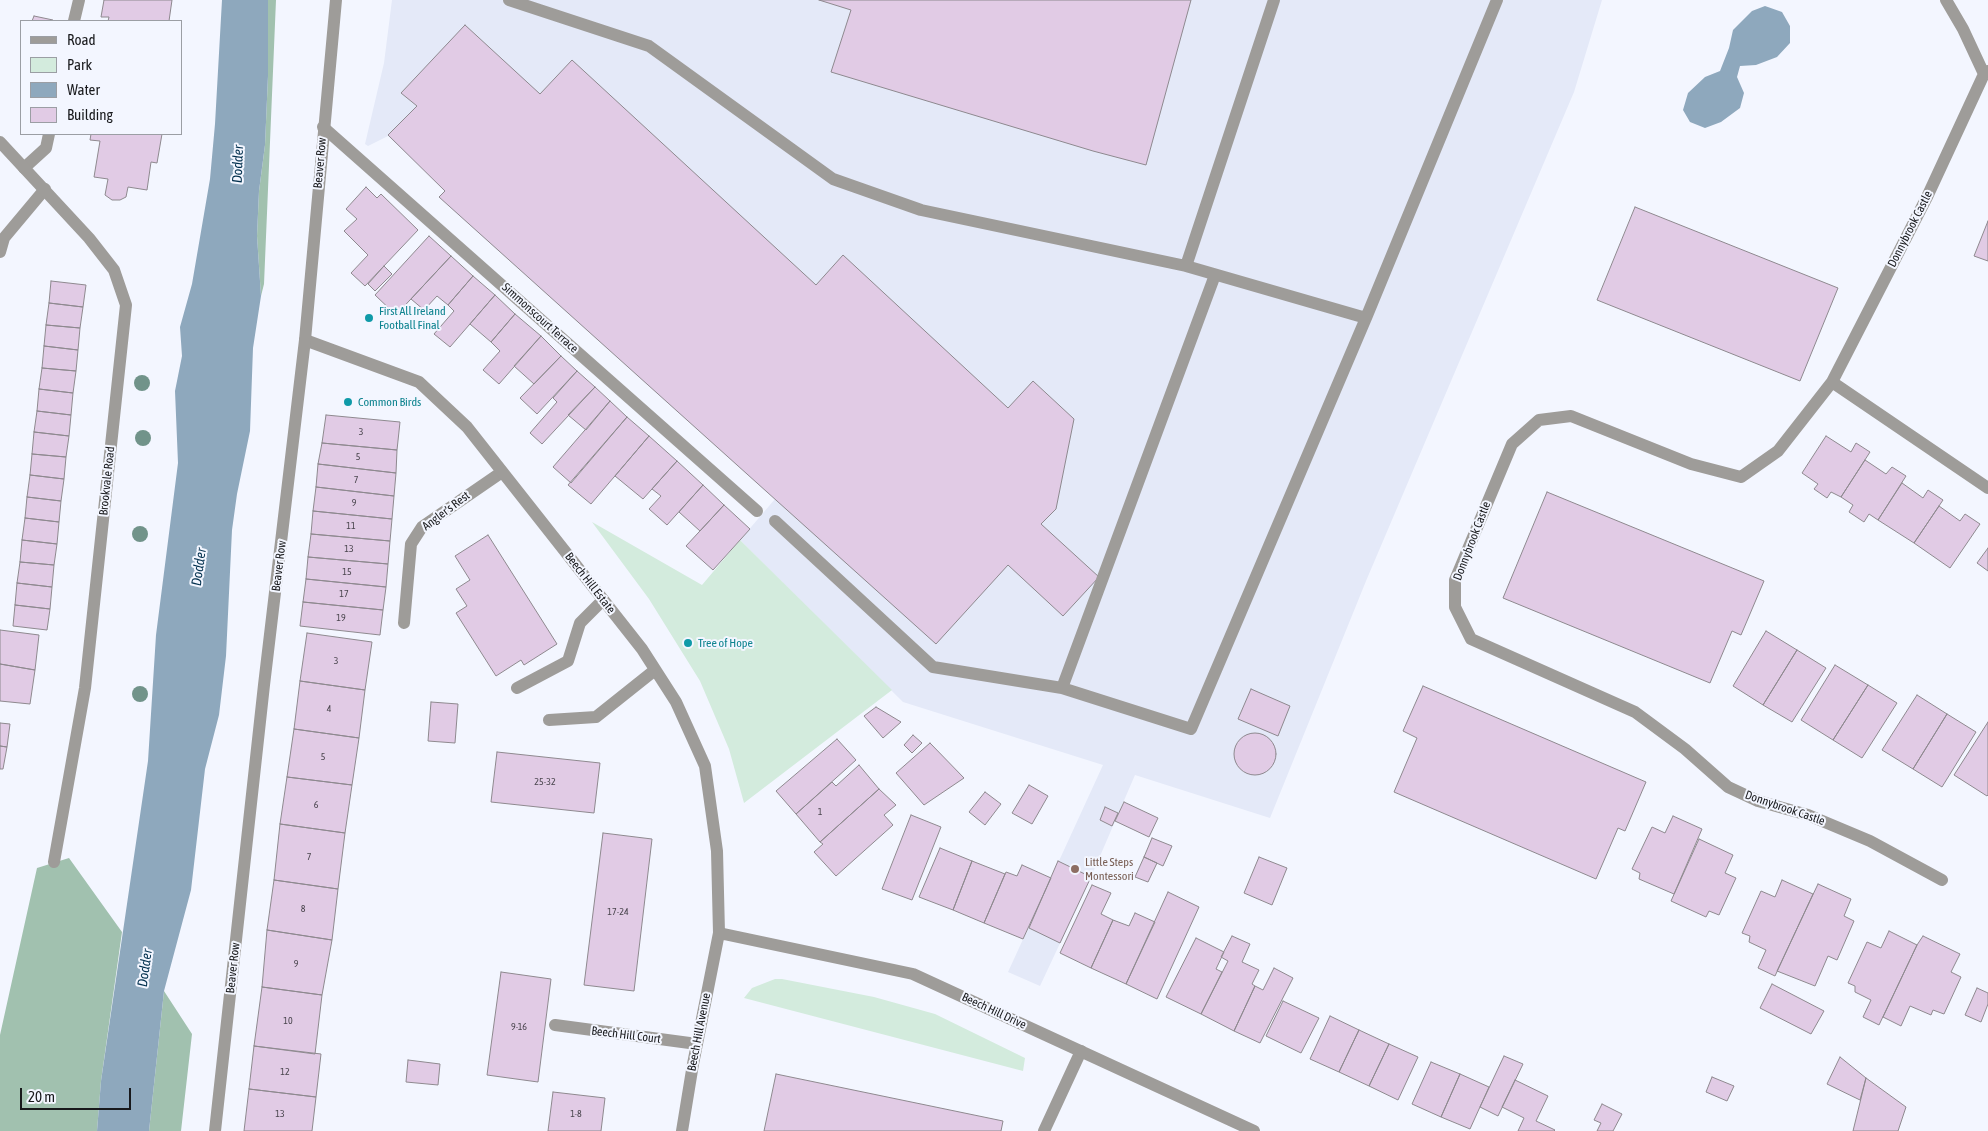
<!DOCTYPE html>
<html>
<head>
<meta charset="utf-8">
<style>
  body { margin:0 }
  #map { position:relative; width:1988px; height:1131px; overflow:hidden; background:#f3f6ff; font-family:"Asap Condensed",sans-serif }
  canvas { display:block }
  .legend { position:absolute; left:20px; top:20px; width:162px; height:115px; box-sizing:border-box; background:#f3f6ff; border:1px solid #9b9ea4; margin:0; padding:6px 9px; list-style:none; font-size:15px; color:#18191c }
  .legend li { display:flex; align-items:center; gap:10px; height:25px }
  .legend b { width:25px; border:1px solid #9b9ea4 }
  .scale { position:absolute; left:20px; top:1088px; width:111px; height:22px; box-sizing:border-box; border:2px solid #18191c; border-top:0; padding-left:6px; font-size:15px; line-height:18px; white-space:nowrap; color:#18191c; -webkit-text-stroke:4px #f3f6ff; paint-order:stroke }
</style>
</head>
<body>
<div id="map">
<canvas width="1988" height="1131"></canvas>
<ul class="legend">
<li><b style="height:6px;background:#9e9c99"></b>Road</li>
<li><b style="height:14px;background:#d3ebdd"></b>Park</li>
<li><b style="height:14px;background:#8ea8bd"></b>Water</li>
<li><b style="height:14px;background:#e1cbe5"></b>Building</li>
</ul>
<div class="scale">20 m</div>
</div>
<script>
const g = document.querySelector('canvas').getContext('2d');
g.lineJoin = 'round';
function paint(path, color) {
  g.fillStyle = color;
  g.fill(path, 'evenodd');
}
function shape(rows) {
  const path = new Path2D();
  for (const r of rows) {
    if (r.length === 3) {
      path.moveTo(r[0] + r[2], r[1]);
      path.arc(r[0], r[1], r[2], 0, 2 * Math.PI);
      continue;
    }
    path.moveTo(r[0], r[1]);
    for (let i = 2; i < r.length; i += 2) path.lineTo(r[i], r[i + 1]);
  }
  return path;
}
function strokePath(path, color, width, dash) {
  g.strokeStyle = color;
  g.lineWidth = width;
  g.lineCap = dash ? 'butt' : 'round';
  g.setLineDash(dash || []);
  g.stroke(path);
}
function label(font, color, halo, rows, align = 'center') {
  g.font = font + ' "Asap Condensed",sans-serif';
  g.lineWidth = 4;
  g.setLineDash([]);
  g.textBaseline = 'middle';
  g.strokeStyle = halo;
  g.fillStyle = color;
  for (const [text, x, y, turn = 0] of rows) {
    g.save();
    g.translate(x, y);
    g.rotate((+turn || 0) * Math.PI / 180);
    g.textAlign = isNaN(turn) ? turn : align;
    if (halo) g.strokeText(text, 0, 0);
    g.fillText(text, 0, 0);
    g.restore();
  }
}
paint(shape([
  [392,0,1602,0,1574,92,1366,581,1270,818,1135,775,1091,877,1040,986,1008,972,1103,765,903,702,740,540,775,499,439,197,445,190,388,136,368,146,365,144,384,63]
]), '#e4e9f8');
paint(shape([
  [592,522,702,585,740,540,892,690,744,803,729,749,700,681,649,599],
  [775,979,782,979,874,997,935,1014,1025,1058,1023,1071,744,998,752,988]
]), '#d3ebdd');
paint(shape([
  [268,0,276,0,264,284,261,296,257,236,259,191,265,145,268,76],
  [69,858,122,932,101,1081,97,1131,0,1131,0,1035,37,868],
  [164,991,192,1034,181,1131,149,1131]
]), '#a1c1af');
paint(shape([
  [222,0,268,0,268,76,265,145,259,191,257,236,261,296,253,348,250,431,237,494,232,530,226,656,219,715,205,769,191,890,164,991,149,1131,97,1131,101,1081,148,761,156,635,178,463,175,391,182,356,180,327,192,284,210,179,215,124],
  [1765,6,1782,12,1790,26,1790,43,1777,57,1756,65,1740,66,1737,77,1744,93,1740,108,1721,122,1705,128,1690,122,1683,110,1688,93,1705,77,1720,71,1729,48,1733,30,1752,11]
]), '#8ea8bd');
const building = shape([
  [104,0,172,0,169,21,108,21,109,17,101,17,104,0],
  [819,0,1191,0,1146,165,1093,151,831,72,851,10,819,0],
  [34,16,53,20,53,21,32,21,34,16],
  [465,25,540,94,572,60,816,285,843,255,1008,408,1033,381,1074,419,1056,509,1041,524,1099,577,1063,616,1008,565,936,644,439,197,445,191,388,135,417,106,401,93,465,25],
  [91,134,162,134,157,163,151,162,147,190,128,187,126,197,120,200,112,200,105,195,108,179,94,177,100,141,90,140,91,134],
  [366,187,377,198,381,194,418,230,365,286,351,273,368,255,344,231,357,219,346,209,366,187],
  [1635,207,1838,288,1800,381,1597,300,1635,207],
  [1988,221,1988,261,1974,256,1988,221],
  [429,236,451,256,396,315,375,295,429,236],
  [451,256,473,276,448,305,437,296,424,310,411,299,451,256],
  [384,266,392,274,375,291,368,284,384,266],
  [473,276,495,295,450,347,434,334,454,311,448,305,473,276],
  [51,281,86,285,83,307,49,303,51,281],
  [495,295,515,314,491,342,470,324,495,295],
  [49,303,83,307,80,328,46,325,49,303],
  [515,314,541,336,499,384,483,370,500,351,491,342,515,314],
  [46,325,80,328,78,350,44,346,46,325],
  [541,336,561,356,534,384,514,366,541,336],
  [44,346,78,350,76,371,42,368,44,346],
  [561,356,577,371,537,414,520,398,561,356],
  [42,368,76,371,73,393,39,389,42,368],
  [577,371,595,387,542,444,530,433,557,402,553,398,577,371],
  [595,387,610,401,586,430,568,415,595,387],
  [39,389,73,393,71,415,37,411,39,389],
  [610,401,627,417,571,483,553,467,610,401],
  [37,411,71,415,69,436,34,432,37,411],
  [326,415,400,422,397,450,322,443,326,415],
  [627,417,649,436,591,504,568,485,627,417],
  [34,432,69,436,66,457,32,454,34,432],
  [649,436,677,461,643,499,615,476,649,436],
  [1826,436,1851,452,1856,443,1870,452,1841,497,1831,492,1827,498,1814,489,1818,484,1802,473,1826,436],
  [322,443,397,450,396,473,318,464,322,443],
  [32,454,66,457,64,479,30,475,32,454],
  [1865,460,1886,474,1892,467,1906,476,1878,520,1869,514,1864,522,1849,512,1853,505,1841,497,1865,460],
  [677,461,703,485,667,525,649,509,661,496,652,489,677,461],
  [318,464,396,473,394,496,316,487,318,464],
  [30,475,64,479,61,501,27,497,30,475],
  [1902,483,1923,498,1928,490,1943,500,1914,543,1878,520,1902,483],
  [703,485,724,505,700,531,679,512,703,485],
  [316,487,394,496,392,519,313,511,316,487],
  [1547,492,1764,581,1741,635,1732,631,1710,683,1503,598,1547,492],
  [27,497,61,501,59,522,25,518,27,497],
  [724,505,750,529,713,570,686,546,724,505],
  [1939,506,1960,521,1965,514,1980,524,1950,568,1914,543,1939,506],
  [313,511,392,519,390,541,311,534,313,511],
  [25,518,59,522,57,544,22,540,25,518],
  [311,534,390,541,388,564,308,557,311,534],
  [488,535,557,644,524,665,521,660,496,676,456,613,467,606,456,589,470,580,455,556,488,535],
  [22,540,57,544,54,565,20,562,22,540],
  [1988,548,1988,571,1977,563,1988,548],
  [308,557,388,564,386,587,306,579,308,557],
  [20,562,54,565,52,587,17,583,20,562],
  [306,579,386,587,383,610,303,602,306,579],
  [17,583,52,587,50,609,15,605,17,583],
  [303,602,383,610,380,635,300,626,303,602],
  [15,605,50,609,47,630,13,626,15,605],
  [0,630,39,635,35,670,0,664,0,630],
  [1766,631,1797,650,1763,705,1733,686,1766,631],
  [307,633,372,642,365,690,300,681,307,633],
  [1797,650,1826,668,1792,722,1763,705,1797,650],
  [0,664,35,670,30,704,0,701,0,664],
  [1835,665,1868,685,1833,740,1801,720,1835,665],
  [300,681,365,690,359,738,294,729,300,681],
  [1868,685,1897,703,1862,758,1833,740,1868,685],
  [1423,686,1646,782,1625,831,1618,828,1596,879,1394,792,1417,738,1403,731,1423,686],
  [1251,689,1290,706,1278,736,1238,719,1251,689],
  [1917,695,1947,714,1913,769,1882,750,1917,695],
  [431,702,458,704,455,743,428,741,431,702],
  [876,707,901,722,883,738,864,716,876,707],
  [1947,714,1976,732,1942,787,1913,769,1947,714],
  [1988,722,1988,795,1987,796,1954,775,1988,722],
  [0,723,10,724,7,747,0,746,0,723],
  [294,729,359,738,352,785,287,777,294,729],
  [1255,754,21],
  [913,735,922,743,912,753,904,745,913,735],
  [837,739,856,760,796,814,776,791,837,739],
  [930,743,964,778,924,805,896,773,930,743],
  [0,746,7,747,3,769,0,769,0,746],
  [497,752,600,763,594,813,491,802,497,752],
  [859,765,879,789,820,842,796,814,832,782,836,786,859,765],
  [287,777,352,785,345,833,280,824,287,777],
  [1029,785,1048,796,1032,824,1012,813,1029,785],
  [879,789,896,805,884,815,893,825,836,876,814,852,823,844,820,842,879,789],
  [985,792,1001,804,985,825,969,812,985,792],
  [1124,802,1158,818,1149,837,1115,821,1124,802],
  [1105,807,1118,813,1112,826,1100,820,1105,807],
  [911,815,941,827,912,900,882,889,911,815],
  [1673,816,1702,829,1674,894,1639,879,1640,873,1632,869,1652,827,1665,833,1673,816],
  [280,824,345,833,338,889,274,880,280,824],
  [603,833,652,839,634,991,584,985,603,833],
  [1152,838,1172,846,1163,866,1144,857,1152,838],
  [1699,839,1733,855,1725,873,1736,878,1719,915,1709,911,1706,917,1671,901,1699,839],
  [940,848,972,861,953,910,919,897,940,848],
  [1144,857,1157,863,1148,882,1135,877,1144,857],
  [1259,857,1287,868,1272,905,1244,893,1259,857],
  [972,861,1005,874,984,923,953,910,972,861],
  [1058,861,1091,877,1060,943,1029,928,1058,861],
  [1022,865,1051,878,1023,939,984,923,1006,872,1017,876,1022,865],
  [274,880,338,889,332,940,267,930,274,880],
  [1782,880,1813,894,1775,976,1758,968,1766,950,1749,942,1750,936,1742,933,1761,891,1775,897,1782,880],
  [1818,884,1851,899,1844,916,1854,921,1837,960,1828,956,1815,986,1777,971,1818,884],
  [1092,885,1111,893,1101,914,1113,920,1091,968,1060,953,1092,885],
  [1168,892,1199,907,1157,999,1126,984,1168,892],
  [1135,913,1155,922,1126,984,1091,968,1113,920,1129,926,1135,913],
  [267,930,332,940,322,995,262,987,267,930],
  [1889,931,1917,945,1879,1025,1863,1017,1871,1000,1855,992,1855,986,1848,983,1867,942,1881,948,1889,931],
  [1232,936,1250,944,1242,962,1259,970,1252,984,1255,986,1234,1031,1201,1014,1228,961,1221,957,1232,936],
  [1923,936,1960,954,1951,972,1961,977,1944,1014,1933,1010,1931,1015,1910,1006,1901,1026,1883,1017,1917,945,1923,936],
  [1196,938,1224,952,1216,969,1222,972,1201,1014,1166,997,1196,938],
  [1274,968,1293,978,1260,1043,1234,1031,1255,986,1263,990,1274,968],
  [501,972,551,979,538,1082,487,1075,501,972],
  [1772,984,1824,1011,1811,1034,1760,1008,1772,984],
  [262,987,322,995,315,1054,254,1046,262,987],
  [1977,988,1988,993,1988,1004,1981,1022,1965,1015,1977,988],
  [1283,1001,1319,1018,1301,1053,1266,1036,1283,1001],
  [1330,1016,1359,1030,1339,1072,1310,1059,1330,1016],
  [1359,1030,1389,1044,1369,1086,1339,1072,1359,1030],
  [1389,1044,1418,1057,1398,1100,1369,1086,1389,1044],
  [254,1046,321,1054,316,1097,249,1089,254,1046],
  [1504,1056,1523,1064,1498,1116,1480,1107,1504,1056],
  [1840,1057,1866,1078,1860,1100,1827,1084,1840,1057],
  [408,1060,440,1064,438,1085,406,1082,408,1060],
  [1431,1062,1460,1074,1441,1117,1412,1104,1431,1062],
  [776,1074,1003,1121,1001,1131,764,1131,776,1074],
  [1460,1074,1489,1087,1470,1129,1441,1117,1460,1074],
  [1712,1077,1734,1086,1727,1101,1706,1092,1712,1077],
  [1866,1078,1906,1107,1898,1131,1853,1131,1866,1078],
  [1515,1080,1548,1096,1536,1121,1555,1130,1554,1131,1518,1131,1524,1118,1502,1107,1515,1080],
  [249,1089,316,1097,312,1131,244,1131,249,1089],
  [553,1092,605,1098,601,1131,548,1131,553,1092],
  [1602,1104,1622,1114,1613,1131,1597,1131,1601,1123,1594,1120,1602,1104]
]);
paint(building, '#e1cbe5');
strokePath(building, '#8e898f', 1);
strokePath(shape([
  [509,0,649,46,833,179,921,210,1186,266,1366,318,1497,0],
  [74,21,79,0],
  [24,168,46,148,49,134],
  [0,252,4,238,45,189],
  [1186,266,1274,0],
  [1215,275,1062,688,1191,729,1366,318],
  [775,521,933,667,1062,688],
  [404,623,411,544,422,527,502,472],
  [517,688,568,661,580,623,603,600],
  [1044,1131,1081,1051]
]), '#9e9c99', 12);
strokePath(shape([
  [1946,0,1963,29,1984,74],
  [323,127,757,511],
  [0,142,89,238,114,270,126,305,85,688,54,862],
  [305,340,419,382,467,427,642,649,676,702,705,766,717,851,719,933,693,1064,682,1131],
  [1832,382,1988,488],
  [549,720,596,717,655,670],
  [1942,880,1870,841,1808,815,1758,801,1728,787,1685,749,1635,712,1471,639,1455,607,1455,580,1512,444,1539,420,1571,416,1691,464,1741,477,1778,451,1832,382,1927,197,1984,74,1988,71],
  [719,933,913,974,1254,1131],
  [555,1025,697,1044]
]), '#9e9c99', 12);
strokePath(shape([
  [215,1131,264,685,305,340,336,0]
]), '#9e9c99', 12);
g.fillStyle = '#71938a';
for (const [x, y] of [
  [142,383],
  [143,438],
  [140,534],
  [140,694]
]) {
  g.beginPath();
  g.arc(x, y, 8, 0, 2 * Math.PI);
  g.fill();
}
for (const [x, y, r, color] of [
  [369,318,5,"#0f9aa8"],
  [348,402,5,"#0f9aa8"],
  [688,643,5,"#0f9aa8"],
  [1075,869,5,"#8d6e63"]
]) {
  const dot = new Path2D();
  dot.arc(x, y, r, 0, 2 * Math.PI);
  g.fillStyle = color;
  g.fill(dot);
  strokePath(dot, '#f3f6ff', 2);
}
label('10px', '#4a464e', null, [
  ["3",361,432],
  ["5",358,457],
  ["7",356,480],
  ["9",354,503],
  ["11",351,526],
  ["13",349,549],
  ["15",347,572],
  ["17",344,594],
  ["19",341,618],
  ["3",336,661],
  ["4",329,709],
  ["5",323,757],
  ["25-32",545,782],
  ["6",316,805],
  ["1",820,812],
  ["7",309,857],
  ["8",303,909],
  ["17-24",618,912],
  ["9",296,964],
  ["10",288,1021],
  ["9-16",519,1027],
  ["12",285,1072],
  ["13",280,1114],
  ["1-8",576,1114]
]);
label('12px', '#18191c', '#f3f6ff', [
  ["Beaver Row",320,163,-85],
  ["Donnybrook Castle",1910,229,-63],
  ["Simmonscourt Terrace",540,318,42],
  ["Brookvale Road",107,481,-84],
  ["Angler's Rest",446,511,-37],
  ["Donnybrook Castle",1472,541,-69],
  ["Beaver Row",279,566,-83],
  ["Beech Hill Estate",590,583,52],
  ["Donnybrook Castle",1785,808,19],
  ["Beaver Row",233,968,-84],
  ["Beech Hill Drive",994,1011,25],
  ["Beech Hill Avenue",699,1032,-79],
  ["Beech Hill Court",626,1035,7]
]);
label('12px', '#0d838f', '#f3f6ff', [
  ["First All Ireland",379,311],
  ["Football Final",379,325],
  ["Common Birds",358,402],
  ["Tree of Hope",698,643]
], 'left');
label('12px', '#785e54', '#f3f6ff', [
  ["Little Steps",1085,862],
  ["Montessori",1085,876]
], 'left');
label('italic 14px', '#002f4d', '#f3f6ff', [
  ["Dodder",238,164,-88],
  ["Dodder",199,567,-82],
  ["Dodder",145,968,-82]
]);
</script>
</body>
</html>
